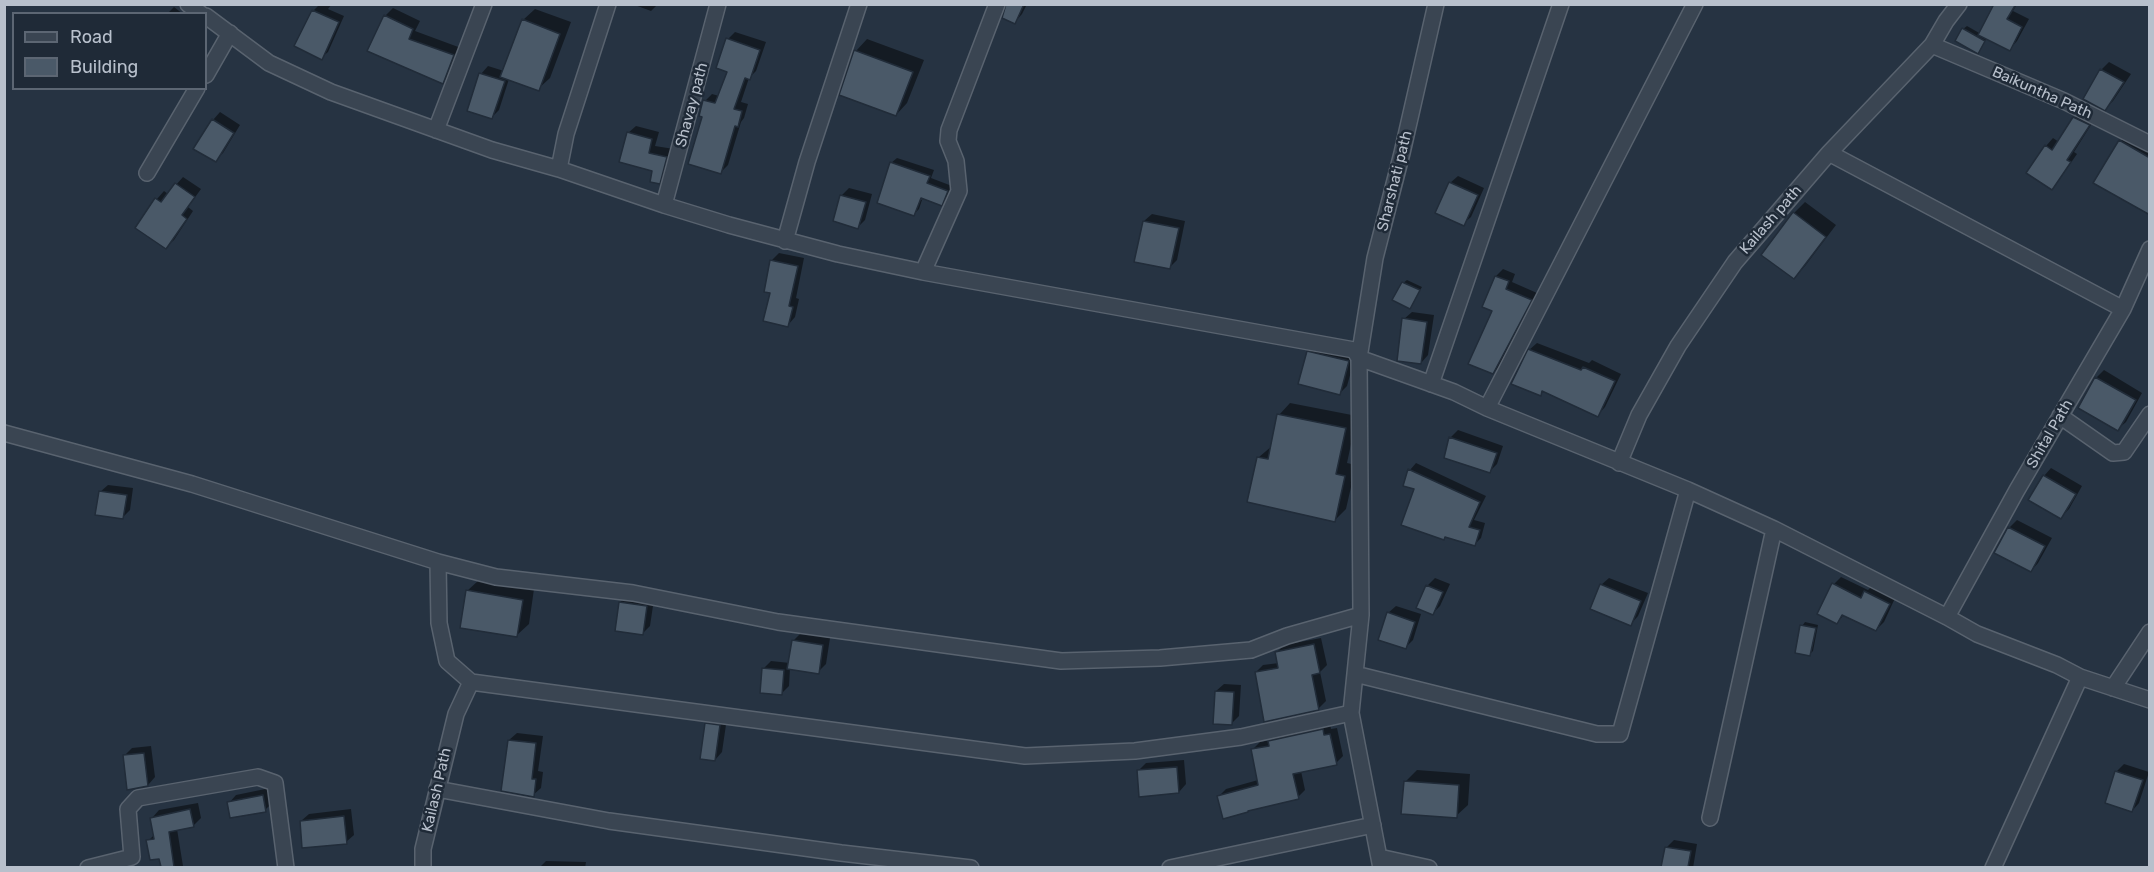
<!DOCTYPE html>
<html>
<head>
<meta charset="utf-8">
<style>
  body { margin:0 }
  #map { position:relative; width:2154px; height:872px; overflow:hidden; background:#263342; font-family:Rubik,sans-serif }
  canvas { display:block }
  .frame { position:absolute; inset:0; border:6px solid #b8c0cc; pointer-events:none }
  .legend { position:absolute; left:12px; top:12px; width:195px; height:78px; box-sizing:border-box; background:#1f2a37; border:2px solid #5c6673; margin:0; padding:8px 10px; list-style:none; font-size:18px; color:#b8c0cc }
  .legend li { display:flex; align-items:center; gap:12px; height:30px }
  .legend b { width:30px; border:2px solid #5c6673 }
</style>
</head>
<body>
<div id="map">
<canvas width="2154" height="872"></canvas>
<div class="frame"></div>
<ul class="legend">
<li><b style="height:8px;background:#3a4552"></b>Road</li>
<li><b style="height:16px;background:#4a5968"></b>Building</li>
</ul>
</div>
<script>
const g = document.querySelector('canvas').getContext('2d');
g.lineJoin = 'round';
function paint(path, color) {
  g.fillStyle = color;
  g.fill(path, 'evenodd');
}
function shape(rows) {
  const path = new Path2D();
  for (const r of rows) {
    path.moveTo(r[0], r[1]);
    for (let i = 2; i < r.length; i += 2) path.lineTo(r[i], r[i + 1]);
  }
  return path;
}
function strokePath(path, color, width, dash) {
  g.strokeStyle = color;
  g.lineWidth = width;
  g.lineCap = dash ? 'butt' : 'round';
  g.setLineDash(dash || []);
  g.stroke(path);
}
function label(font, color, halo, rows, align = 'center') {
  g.font = font + ' Rubik,sans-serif';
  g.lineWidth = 5;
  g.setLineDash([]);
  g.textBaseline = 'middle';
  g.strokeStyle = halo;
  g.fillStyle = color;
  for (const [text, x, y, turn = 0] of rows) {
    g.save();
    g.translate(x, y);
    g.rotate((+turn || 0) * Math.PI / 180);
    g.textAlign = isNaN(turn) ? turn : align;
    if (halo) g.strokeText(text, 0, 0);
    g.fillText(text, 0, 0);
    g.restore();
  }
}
paint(shape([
  [315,4,332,4,328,9,344,16,328,52,321,58,313,11,318,6],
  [632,4,658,4,651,11],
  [1008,4,1027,4,1022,14,1015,22],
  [1996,4,2017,4,2013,11,2029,19,2017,41,2010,49,1987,38,1978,52,1963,29,1967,26,1981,34],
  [174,7,183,14,167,14],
  [393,8,420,21,415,31,461,48,450,75,443,83,385,16],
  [535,9,571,22,550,78,538,89,509,79,499,110,492,117,481,74,488,66,504,71,523,20],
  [735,32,766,42,756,71,749,78,741,102,748,104,744,118,741,122,728,165,721,172,704,116,705,101,712,94,719,96,729,71,728,39],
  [867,39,924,60,907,103,896,115,856,51],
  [2109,62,2131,74,2113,101,2105,109,2101,70],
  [2082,110,2096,117,2074,152,2077,154,2059,180,2052,188,2046,146,2053,138,2059,142,2075,118],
  [220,112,240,125,223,153,215,160,213,120],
  [636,126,659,132,655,146,674,149,667,174,659,182,653,170,628,133],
  [2130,132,2150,144,2150,214,2121,141],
  [897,158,934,170,931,178,952,186,947,199,941,204,923,197,919,209,914,214,891,163],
  [1458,176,1484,188,1471,217,1463,224,1450,183],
  [183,177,201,189,188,207,193,211,174,240,166,247,137,228,157,199,164,191,168,194],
  [849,188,872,194,865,220,858,227,835,220,842,195],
  [1805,202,1836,225,1805,266,1794,277,1794,213],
  [1152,214,1185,221,1177,260,1170,267,1144,221],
  [779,253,804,258,796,298,799,299,795,317,788,325,771,292,771,261],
  [1503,269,1515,274,1512,282,1537,293,1500,366,1493,373,1496,276],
  [1407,280,1422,287,1410,307,1403,283],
  [1412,312,1434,315,1428,355,1421,363,1404,319],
  [1537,343,1589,363,1592,360,1621,374,1605,407,1598,415,1544,390,1540,394,1529,350],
  [1316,345,1356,354,1347,386,1340,393,1309,352],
  [2104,370,2142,393,2126,422,2118,429,2096,378],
  [1290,403,1357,416,1347,463,1356,465,1346,509,1334,521,1259,457,1272,446,1279,415],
  [1458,430,1503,446,1497,464,1490,471,1450,438],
  [1416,463,1486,496,1474,520,1485,523,1481,538,1474,545,1446,536,1443,539,1416,488,1410,470],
  [2051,468,2082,486,2069,509,2061,517,2044,476],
  [108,485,133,488,130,510,123,517,100,492],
  [2017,520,2052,538,2038,563,2031,571,1996,552,2009,528],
  [1841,577,1868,590,1873,585,1896,596,1884,622,1876,630,1844,615,1837,622,1834,584],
  [1435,578,1450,584,1440,606,1433,613,1418,607,1428,585],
  [1609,578,1648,593,1638,616,1631,624,1601,585],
  [479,580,534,589,529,624,517,635,467,591],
  [628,595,654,599,650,626,642,634,620,602],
  [1396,606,1421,614,1413,640,1405,648,1388,613],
  [1805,622,1818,625,1813,651,1810,654,1802,626],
  [801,633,830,638,826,664,818,672,790,668,789,686,781,694,764,668,771,661,790,663,793,641],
  [1321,638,1327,665,1320,672,1326,701,1318,709,1256,672,1263,665,1279,663,1277,652,1284,645],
  [1224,684,1241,685,1239,716,1231,724,1216,691],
  [714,716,727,718,722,752,715,760,707,724],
  [1330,723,1331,729,1337,728,1343,756,1336,763,1301,771,1305,790,1298,797,1219,796,1226,789,1258,780,1253,749,1260,742,1271,740,1277,735],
  [517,733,543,736,538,771,543,772,541,788,533,795,509,740],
  [151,746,155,777,148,785,124,756,132,748],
  [1184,760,1186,784,1179,792,1138,771,1146,763],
  [2124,764,2149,772,2139,803,2132,811,2116,772],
  [1417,770,1470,774,1468,805,1456,816,1405,782],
  [270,788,272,803,265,810,229,803,236,795],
  [198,803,201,818,193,826,177,829,183,866,162,868,160,857,148,841,155,834,152,818,159,810],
  [351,809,354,835,346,842,301,821,309,814],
  [1674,840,1697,844,1693,868,1663,868,1666,848],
  [546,861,586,862,585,868,539,868]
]), '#0007');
const building = shape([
  [1006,4,1024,4,1015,24,1002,18,1006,4],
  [1994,4,2016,4,2007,19,2022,27,2010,51,1978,35,1994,4],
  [312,10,339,22,322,60,294,46,312,10],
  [384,15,413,29,409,39,454,55,443,84,367,51,384,15],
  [522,19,560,34,539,91,500,77,522,19],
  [1962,28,1985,41,1978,54,1955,41,1962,28],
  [726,38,760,50,750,80,745,78,734,109,742,111,738,127,735,126,721,174,688,164,702,117,699,116,703,100,715,103,727,72,716,68,726,38],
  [854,50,913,72,896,116,839,95,854,50],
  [2100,69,2124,82,2105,111,2083,99,2100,69],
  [479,73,505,81,492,119,467,111,479,73],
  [2073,117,2090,125,2067,160,2071,162,2052,190,2026,173,2045,145,2052,150,2073,117],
  [212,119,234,133,216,162,193,149,212,119],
  [627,132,652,139,649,153,667,157,660,184,650,182,652,171,619,162,627,132],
  [2119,140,2150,158,2150,215,2093,183,2119,140],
  [890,162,930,176,927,183,948,191,942,206,921,198,914,216,877,203,890,162],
  [1449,182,1478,195,1464,226,1435,213,1449,182],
  [175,183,195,197,182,215,187,219,166,249,135,228,155,198,161,202,175,183],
  [840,195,866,202,858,229,833,221,840,195],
  [1793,212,1826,237,1794,279,1761,255,1793,212],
  [1143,221,1179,228,1170,269,1134,262,1143,221],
  [770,260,798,266,789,306,793,307,788,327,763,321,770,293,764,292,770,260],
  [1495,276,1509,281,1506,289,1532,300,1493,374,1468,364,1492,311,1482,307,1495,276],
  [1402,282,1420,290,1410,309,1392,300,1402,282],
  [1402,318,1427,322,1421,364,1397,361,1402,318],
  [1528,349,1581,370,1583,367,1615,381,1598,417,1542,391,1541,396,1511,384,1528,349],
  [1307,351,1349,361,1340,395,1298,384,1307,351],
  [2095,377,2136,400,2118,431,2078,408,2095,377],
  [1277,414,1346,428,1336,474,1345,476,1335,522,1247,502,1257,457,1268,459,1277,414],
  [1449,437,1497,453,1490,473,1444,458,1449,437],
  [1408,469,1480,502,1469,527,1480,530,1475,546,1445,537,1444,540,1401,525,1414,489,1403,486,1408,469],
  [2043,475,2076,494,2061,519,2028,500,2043,475],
  [99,491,127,495,123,519,95,515,99,491],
  [2008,527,2045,546,2031,572,1994,553,2008,527],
  [1832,583,1861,598,1864,591,1890,604,1876,631,1842,615,1837,624,1817,614,1832,583],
  [1600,584,1641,601,1631,626,1590,609,1600,584],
  [1426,585,1443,592,1433,615,1416,608,1426,585],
  [466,590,523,600,517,637,460,628,466,590],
  [619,602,647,606,643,635,615,631,619,602],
  [1387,612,1415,622,1406,649,1378,640,1387,612],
  [1800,625,1816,628,1810,656,1795,653,1800,625],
  [792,640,823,645,819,674,787,669,792,640],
  [1314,644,1320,673,1312,675,1319,710,1264,722,1255,672,1278,668,1275,652,1314,644],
  [762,668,784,670,782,695,760,693,762,668],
  [1215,691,1234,692,1232,725,1213,724,1215,691],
  [705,723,720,725,715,761,700,759,705,723],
  [1323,729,1324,735,1330,734,1337,765,1293,774,1299,799,1248,811,1248,812,1223,819,1217,796,1258,785,1251,749,1269,746,1268,741,1323,729],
  [508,740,536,743,532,779,536,779,534,797,501,791,508,740],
  [144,753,148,786,127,790,123,755,144,753],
  [1177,767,1179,793,1139,797,1137,770,1177,767],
  [2115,771,2143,780,2132,812,2105,803,2115,771],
  [1404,781,1459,785,1457,818,1401,814,1404,781],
  [263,795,266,812,230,818,227,802,263,795],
  [190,809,194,827,169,832,174,867,161,867,159,859,150,860,146,840,154,839,150,818,190,809],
  [344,816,347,844,302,848,300,821,344,816],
  [1665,847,1691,851,1688,867,1661,867,1665,847]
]);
paint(building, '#4a5968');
strokePath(building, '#212c39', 1.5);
const street = shape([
  [188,4,201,14],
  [206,16,269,63,331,92,492,150,559,169,664,205,729,225,838,254,923,272,1354,350,1359,358,1454,392,1487,408,1688,490,1774,529,1947,617,1977,634,2057,665,2080,677,2150,700],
  [1932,45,2064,101,2150,144],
  [206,75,230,33],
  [436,130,484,4],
  [1829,153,2123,309],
  [559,169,566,134,608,4],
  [147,173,197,88],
  [664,205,718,4],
  [785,241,807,162,859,4],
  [923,272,959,191,956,161,948,141,949,130,997,4],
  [1431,384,1561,4],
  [1487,408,1695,4],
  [2060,416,2113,453,2124,452,2150,414],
  [4,433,192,484,438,562,496,577,633,593,778,622,1061,661,1160,658,1251,650,1287,636,1361,615],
  [1619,463,1639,415,1678,346,1735,262,1829,153,1932,45,1946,21,1959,4],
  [438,562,439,623,447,661,471,682,1025,756,1135,751,1241,737,1351,713],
  [1947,617,2017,490,2123,309,2150,249],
  [1355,674,1597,734,1620,734,1688,490],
  [2113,688,2150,632],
  [437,789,609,821,841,853,971,868],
  [1710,818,1774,529],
  [1379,857,1429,868],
  [88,868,132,857,128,809,138,798,258,777,275,783,286,868],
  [423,868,423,849,456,714,471,682],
  [1170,868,1373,825],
  [1381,868,1351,713,1361,615,1359,358,1375,258,1402,153,1436,4],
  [1993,868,2080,677]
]);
strokePath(street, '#59636f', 18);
strokePath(street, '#3a4552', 15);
label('15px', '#b8c0cc', '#1f2a37', [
  ["Baikuntha Path",2042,93,24],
  ["Shavay path",692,105,-75],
  ["Sharshati path",1395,181,-76],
  ["Kailash path",1771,220,-49],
  ["Shital Path",2050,434,-60],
  ["Kailash Path",437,790,-77]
]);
</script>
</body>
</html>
